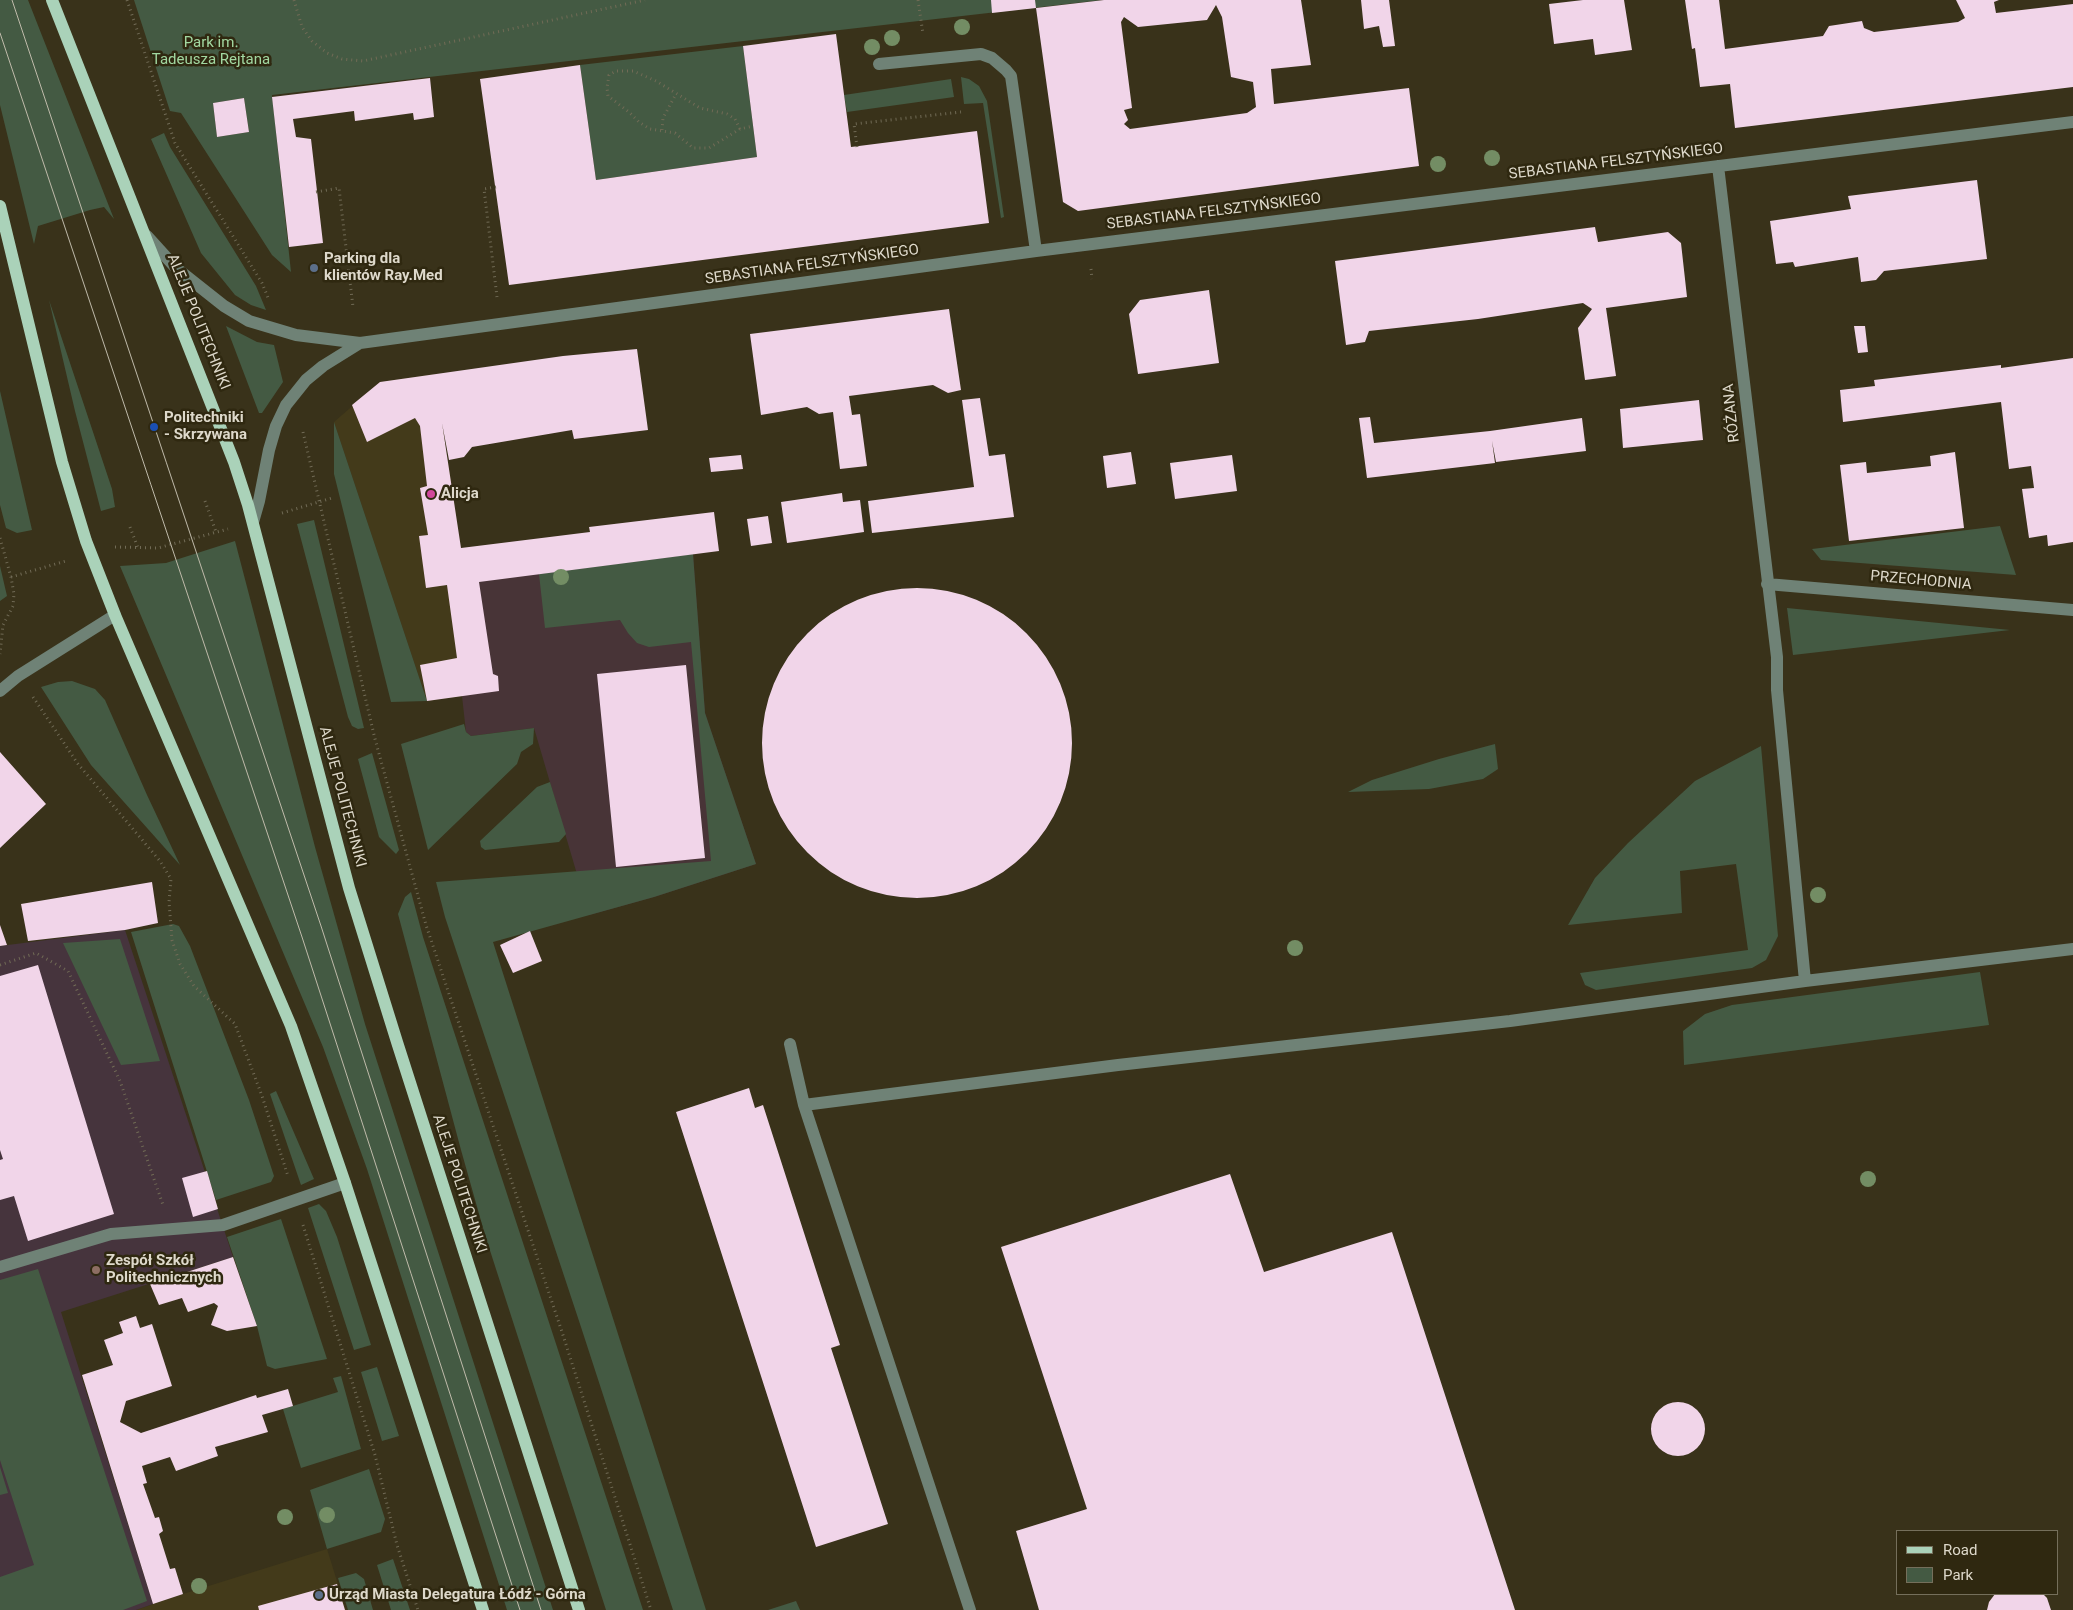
<!DOCTYPE html>
<html>
<head>
<meta charset="utf-8">
<style>
  body { margin:0 }
  #map { position:relative; width:2073px; height:1610px; overflow:hidden; background:#39321a; font-family:Roboto,sans-serif }
  canvas { display:block }
  .legend { position:absolute; left:1896px; top:1530px; width:162px; height:65px; box-sizing:border-box; background:#2f2810; border:1px solid #756f5b; margin:0; padding:6px 9px; list-style:none; font-size:15px; color:#ded9cb }
  .legend li { display:flex; align-items:center; gap:10px; height:25px }
  .legend b { width:25px; border:1px solid #756f5b }
</style>
</head>
<body>
<div id="map">
<canvas width="2073" height="1610"></canvas>
<ul class="legend">
<li><b style="height:6px;background:#aad2b9"></b>Road</li>
<li><b style="height:14px;background:#445a43"></b>Park</li>
</ul>
</div>
<script>
const g = document.querySelector('canvas').getContext('2d');
g.lineJoin = 'round';
function paint(path, color) {
  g.fillStyle = color;
  g.fill(path, 'evenodd');
}
function shape(rows) {
  const path = new Path2D();
  for (const r of rows) {
    if (r.length === 3) {
      path.moveTo(r[0] + r[2], r[1]);
      path.arc(r[0], r[1], r[2], 0, 2 * Math.PI);
      continue;
    }
    path.moveTo(r[0], r[1]);
    for (let i = 2; i < r.length; i += 2) path.lineTo(r[i], r[i + 1]);
  }
  return path;
}
function strokePath(path, color, width, dash) {
  g.strokeStyle = color;
  g.lineWidth = width;
  g.lineCap = dash ? 'butt' : 'round';
  g.setLineDash(dash || []);
  g.stroke(path);
}
function label(font, color, halo, rows, align = 'center') {
  g.font = font + ' Roboto,sans-serif';
  g.lineWidth = 5;
  g.setLineDash([]);
  g.textBaseline = 'middle';
  g.strokeStyle = halo;
  g.fillStyle = color;
  for (const [text, x, y, turn = 0] of rows) {
    g.save();
    g.translate(x, y);
    g.rotate((+turn || 0) * Math.PI / 180);
    g.textAlign = isNaN(turn) ? turn : align;
    if (halo) g.strokeText(text, 0, 0);
    g.fillText(text, 0, 0);
    g.restore();
  }
}
paint(shape([
  [435,374,458,530,462,696,427,701,334,422,380,382],
  [327,1549,346,1610,136,1610,183,1594]
]), '#433a1a');
paint(shape([
  [693,554,705,713,756,864,654,897,589,915,534,728,471,736,466,732,462,696,466,582]
]), '#483437');
paint(shape([
  [125,930,233,1257,61,1312,153,1604,136,1610,0,1610,0,946]
]), '#46343d');
paint(shape([
  [0,0,28,0,114,219,104,207,90,210,38,226,34,244,0,105],
  [134,0,1102,0,272,95,291,272,272,255,181,113,170,111],
  [244,98,249,132,217,137,213,103],
  [743,46,757,157,596,180,580,65],
  [961,77,969,79,979,86,987,101,1004,217,1001,218,983,103,964,104],
  [951,79,954,97,847,112,844,95],
  [164,133,170,147,256,286,266,310,251,305,235,295,201,253,151,139],
  [49,300,112,489,115,507,101,511,75,411],
  [226,326,257,342,274,345,283,382,262,413,259,413],
  [0,391,32,530,17,533,6,528,0,505],
  [334,422,427,701,391,702,334,474],
  [314,520,364,728,358,729,352,726,348,717,297,524],
  [2000,526,2016,575,1821,560,1812,549],
  [235,541,315,847,365,1024,553,1610,507,1610,367,1169,323,1047,120,566,166,563],
  [693,554,705,713,756,864,654,897,493,942,706,1610,673,1610,581,1327,445,917,436,882,711,861,691,642,649,647,637,643,628,633,620,620,545,628,539,574],
  [0,566,7,596,0,601],
  [1787,608,2010,630,1793,655],
  [72,681,95,689,105,700,147,795,180,865,91,765,41,687,58,682],
  [464,724,466,732,471,736,534,728,533,744,521,752,517,764,428,850,401,744],
  [1495,744,1498,769,1483,779,1429,789,1348,792,1372,780,1439,759],
  [1761,746,1778,936,1766,960,1752,968,1596,990,1585,985,1580,973,1748,950,1736,864,1680,871,1682,913,1568,925,1595,878,1628,843,1695,781],
  [372,753,399,850,396,854,379,837,358,759],
  [550,782,566,834,559,842,485,850,481,847,480,841,537,787],
  [411,892,423,937,643,1610,606,1610,485,1235,461,1150,398,914,405,897],
  [173,924,179,926,190,946,249,1100,274,1176,271,1182,216,1200,131,932],
  [120,939,160,1061,121,1065,63,943],
  [1980,972,1989,1025,1684,1065,1683,1031,1705,1014,1732,1005],
  [276,1091,314,1179,301,1185,270,1094],
  [319,1204,326,1211,337,1237,371,1345,354,1350,308,1208],
  [281,1219,327,1359,275,1369,267,1366,257,1326,227,1237],
  [38,1269,147,1601,123,1610,0,1610,0,1577,34,1565,0,1460,0,1280],
  [377,1367,399,1436,382,1441,361,1372],
  [341,1376,361,1449,301,1468,283,1409,338,1392,333,1378],
  [0,1467,8,1493,0,1495],
  [369,1469,385,1519,381,1532,327,1549,310,1490],
  [393,1559,410,1610,391,1610,377,1565],
  [356,1573,364,1579,373,1610,348,1610,338,1578],
  [796,1601,800,1610,768,1610]
]), '#445a43');
paint(shape([
  [991,0,1035,0,1036,8,992,13],
  [1104,0,1301,0,1311,65,1271,69,1274,104,1409,88,1419,166,1078,211,1063,202,1036,8],
  [1216,5,1222,17,1231,77,1253,82,1256,107,1247,113,1130,129,1124,124,1128,120,1124,110,1132,108,1121,22,1124,17,1138,27,1207,20],
  [1361,0,1389,0,1395,46,1383,47,1379,26,1364,29],
  [1583,0,1624,0,1632,50,1595,55,1593,39,1554,44,1549,4],
  [1685,0,1719,0,1725,49,1823,36,1829,26,1862,21,1864,28,1874,32,1958,22,1965,18,1956,0,1999,0,1994,2,1996,13,2073,4,2073,87,1735,128,1730,84,1700,87,1695,48,1692,49],
  [836,34,851,147,977,131,989,223,509,285,480,79,580,65,596,180,757,157,743,46],
  [430,78,434,117,414,120,413,113,355,121,354,111,293,119,296,137,311,139,323,243,289,247,272,97],
  [244,98,249,132,217,137,213,103],
  [1977,180,1987,259,1884,271,1876,280,1861,282,1858,257,1795,267,1793,262,1776,264,1770,221,1851,209,1848,196],
  [1595,227,1598,242,1668,232,1681,243,1687,297,1606,308,1616,376,1585,380,1578,328,1592,309,1583,303,1478,319,1369,331,1365,342,1346,345,1335,261],
  [1209,290,1219,363,1138,374,1129,314,1140,300],
  [949,309,961,390,948,393,933,385,849,396,852,415,860,414,867,466,840,469,833,412,819,414,807,407,761,415,750,334],
  [1854,326,1865,326,1868,352,1858,353],
  [637,349,648,430,574,439,572,430,472,447,464,457,449,460,442,423,461,548,590,532,589,527,714,512,719,551,479,582,493,674,498,676,499,691,427,701,420,665,457,658,447,585,426,588,419,536,428,535,420,488,427,486,420,426,415,418,367,442,352,405,380,382,563,356],
  [2073,358,2073,542,2048,546,2047,535,2029,538,2022,489,2034,488,2031,466,2009,469,2001,402,1843,422,1840,390,1875,386,1874,380,2001,365,2001,368],
  [980,398,989,456,1005,454,1014,517,872,533,868,501,974,487,962,400],
  [1699,400,1703,440,1623,448,1620,409],
  [1370,417,1374,443,1490,431,1582,418,1586,451,1496,462,1492,441,1495,463,1367,478,1359,418],
  [1131,452,1136,484,1107,488,1103,456],
  [1955,452,1964,528,1849,541,1840,465,1866,462,1867,473,1931,466,1930,456],
  [741,455,743,469,711,472,709,458],
  [1232,455,1237,491,1175,499,1170,463],
  [842,493,843,502,860,500,864,532,787,543,781,502],
  [768,516,772,543,751,546,747,519],
  [917,743,155],
  [686,665,705,858,616,867,597,674],
  [0,752,46,804,0,848],
  [152,882,158,923,125,930,28,941,21,904],
  [0,925,7,945,0,946],
  [530,931,542,961,513,973,500,945],
  [38,965,114,1214,28,1241,14,1196,0,1200,0,1160,3,1159,0,1150,0,976],
  [749,1088,755,1108,763,1105,840,1345,831,1348,888,1524,816,1547,676,1112],
  [207,1171,218,1209,193,1217,182,1178],
  [1230,1174,1264,1272,1392,1232,1515,1610,1039,1610,1016,1531,1087,1509,1001,1247],
  [233,1257,257,1326,227,1331,211,1325,218,1306,214,1303,188,1312,182,1298,159,1305,150,1284],
  [136,1316,140,1328,152,1324,172,1386,126,1401,120,1422,141,1433,256,1395,257,1398,288,1389,293,1406,262,1415,268,1432,215,1447,218,1456,176,1471,170,1457,142,1466,147,1483,143,1484,155,1518,159,1517,163,1531,159,1534,170,1569,175,1568,183,1594,153,1604,82,1375,113,1365,104,1340,123,1333,119,1322],
  [1678,1429,27],
  [337,1584,345,1610,259,1610,258,1606],
  [1995,1594,2043,1594,2047,1598,2051,1610,1987,1610,1989,1602]
]), '#f1d5e9');
strokePath(shape([
  [127,0,175,143,262,283,269,300],
  [294,0,302,27,312,41,327,53,342,59,363,61,645,0],
  [918,0,923,34],
  [740,129,735,119,727,114,700,108,656,81,633,71,616,71,609,75,607,88,608,96,629,112,639,122,650,129,675,133,693,148,709,148,740,129,753,126],
  [662,130,663,118,676,94],
  [857,147,854,124,961,112],
  [496,187,484,189,497,297],
  [316,192,339,188,353,307],
  [1091,269,1092,279],
  [303,432,375,739,426,925,562,1332,651,1610],
  [205,501,216,532],
  [282,513,332,498],
  [130,527,138,548],
  [0,538,11,577,14,594,13,606,3,625,0,654],
  [115,547,158,548,228,529],
  [11,577,66,561],
  [33,697,78,764,160,861,171,879,169,902,172,940,180,964,194,986,235,1024,262,1096,288,1176],
  [0,965,36,953,68,971,120,1081,163,1205],
  [303,1225,375,1455,397,1545,418,1610]
]), '#716b56', 3, [1, 4]);
strokePath(shape([
  [879,64,981,54,992,58,1006,70,1011,76,1036,251],
  [1718,166,1777,657,1777,690,1805,981],
  [147,236,176,268,224,306,249,321,296,335,360,343,1036,251,2073,122],
  [253,522,259,501,269,450,276,426,286,405,306,380,323,366,360,343],
  [1767,584,2073,610],
  [0,691,18,676,115,615],
  [790,1044,804,1105,970,1610],
  [804,1105,1118,1065,1510,1021,1805,981,2073,949],
  [0,1267,111,1234,223,1225,345,1183]
]), '#6f8276', 12);
strokePath(shape([
  [52,0,234,462,248,505,349,888,397,1042,579,1610],
  [0,206,62,462,86,541,115,615,291,1026,345,1183,483,1610]
]), '#aad2b9', 12);
strokePath(shape([
  [12,0,321,926,541,1610],
  [0,33,302,937,520,1610]
]), '#c0bbab', 1);
g.fillStyle = '#738d64';
for (const [x, y] of [
  [962,27],
  [892,38],
  [872,47],
  [1492,158],
  [1438,164],
  [561,577],
  [1818,895],
  [1295,948],
  [1868,1179],
  [327,1515],
  [285,1517],
  [199,1586]
]) {
  g.beginPath();
  g.arc(x, y, 8, 0, 2 * Math.PI);
  g.fill();
}
for (const [x, y, r, color] of [
  [314,268,5,"#5c6f8a"],
  [154,427,5,"#1a4fb4"],
  [431,494,5,"#d1479c"],
  [96,1270,5,"#8d6e63"],
  [319,1595,5,"#5c6f8a"]
]) {
  const dot = new Path2D();
  dot.arc(x, y, r, 0, 2 * Math.PI);
  g.fillStyle = color;
  g.fill(dot);
  strokePath(dot, '#2f2810', 2);
}
label('15px', '#a2d8a1', '#2f2810', [
  ["Park im.",211,43],
  ["Tadeusza Rejtana",211,60]
]);
label('15px', '#ded9cb', '#2f2810', [
  ["SEBASTIANA FELSZTYŃSKIEGO",1616,162,-7],
  ["SEBASTIANA FELSZTYŃSKIEGO",1214,212,-7],
  ["SEBASTIANA FELSZTYŃSKIEGO",812,265,-8],
  ["ALEJE POLITECHNIKI",198,322,68],
  ["RÓŻANA",1732,413,-96],
  ["PRZECHODNIA",1921,581,5],
  ["ALEJE POLITECHNIKI",342,797,75],
  ["ALEJE POLITECHNIKI",459,1184,72]
]);
label('bold 15px', '#ded9cb', '#2f2810', [
  ["Parking dla",324,259],
  ["klientów Ray.Med",324,276],
  ["Politechniki",164,418],
  ["- Skrzywana",164,435],
  ["Alicja",441,494],
  ["Zespół Szkół",106,1261],
  ["Politechnicznych",106,1278],
  ["Urząd Miasta Delegatura Łódź - Górna",329,1595]
], 'left');
</script>
</body>
</html>
